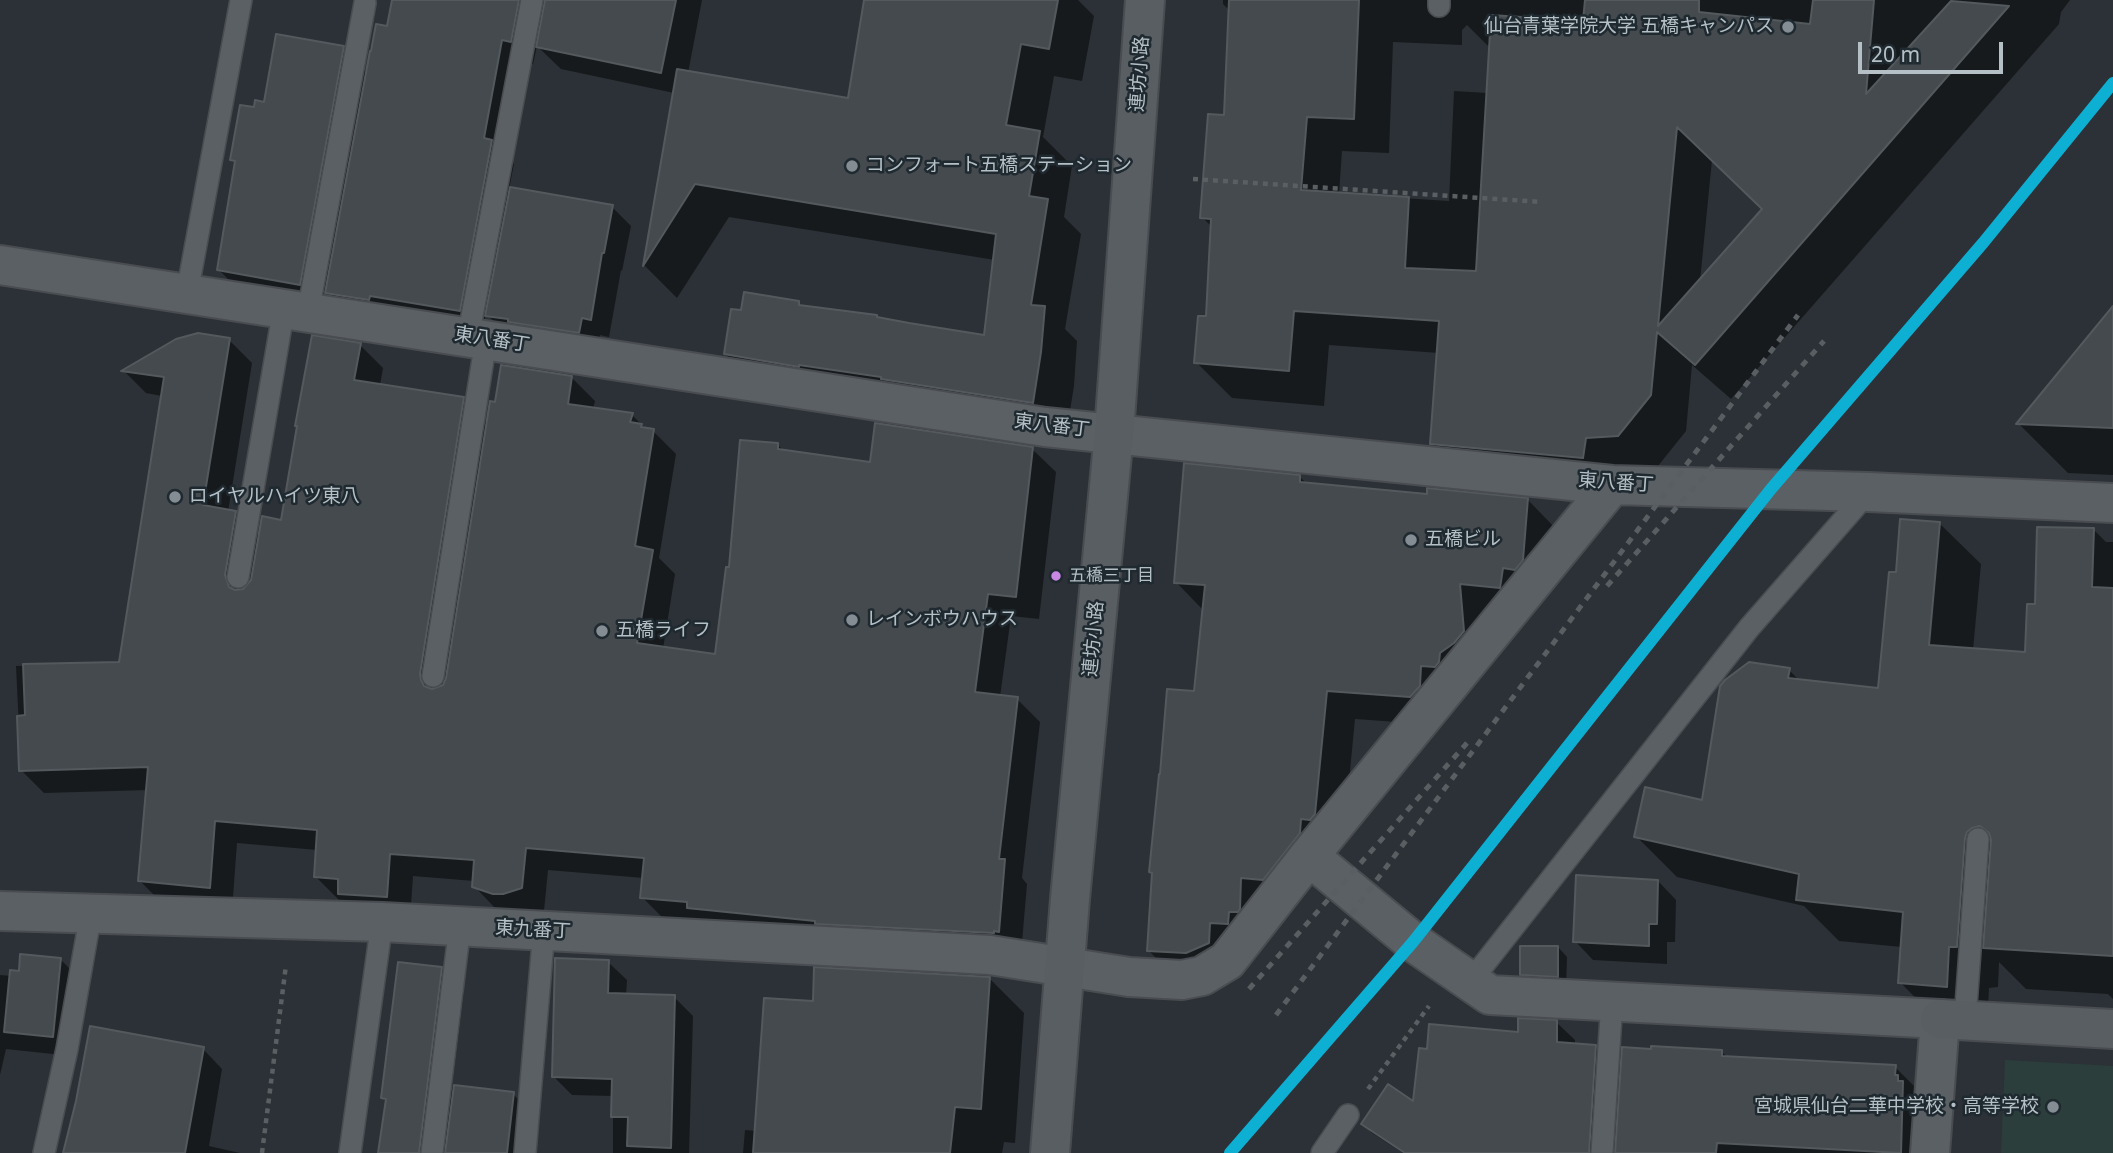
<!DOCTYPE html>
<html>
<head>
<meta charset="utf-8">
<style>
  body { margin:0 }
  #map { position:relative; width:2113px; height:1153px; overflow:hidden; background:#2b3136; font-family:"Noto Sans",sans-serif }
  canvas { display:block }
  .scale { position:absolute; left:1858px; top:42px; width:145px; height:32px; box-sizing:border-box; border:4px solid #b5bfc6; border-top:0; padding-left:9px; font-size:21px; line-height:24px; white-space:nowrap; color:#b5bfc6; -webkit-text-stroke:5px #1f2930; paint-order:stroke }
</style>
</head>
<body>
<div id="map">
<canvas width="2113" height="1153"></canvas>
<div class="scale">20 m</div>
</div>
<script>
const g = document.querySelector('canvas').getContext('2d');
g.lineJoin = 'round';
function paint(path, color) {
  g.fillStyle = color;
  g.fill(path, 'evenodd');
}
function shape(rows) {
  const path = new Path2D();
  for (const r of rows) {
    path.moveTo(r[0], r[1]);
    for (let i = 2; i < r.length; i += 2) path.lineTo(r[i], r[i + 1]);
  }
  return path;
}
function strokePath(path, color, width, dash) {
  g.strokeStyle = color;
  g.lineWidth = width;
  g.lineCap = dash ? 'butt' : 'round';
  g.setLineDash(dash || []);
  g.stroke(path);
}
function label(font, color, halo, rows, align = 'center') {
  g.font = font + ' "Noto Sans","Noto Sans JP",sans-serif';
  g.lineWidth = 5;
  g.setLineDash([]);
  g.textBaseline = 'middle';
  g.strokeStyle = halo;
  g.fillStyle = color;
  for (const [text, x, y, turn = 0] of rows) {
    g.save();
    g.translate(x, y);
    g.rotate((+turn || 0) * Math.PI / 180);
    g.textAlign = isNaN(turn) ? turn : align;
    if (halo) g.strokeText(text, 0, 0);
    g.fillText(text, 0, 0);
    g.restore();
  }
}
paint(shape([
  [2005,1060,2113,1066,2113,1153,2001,1153]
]), '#2b3e3c');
paint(shape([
  [393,0,702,0,688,73,849,100,866,0,1078,0,1094,16,1082,81,1054,76,1043,137,1072,166,1064,217,1081,234,1065,329,1077,341,1074,386,1066,435,759,387,725,354,742,312,799,303,803,307,986,337,995,260,729,217,677,298,644,265,674,93,561,69,537,46,533,64,525,62,507,158,514,164,509,189,612,207,631,226,622,271,621,270,609,337,600,335,598,350,506,334,486,313,482,333,349,315,326,291,323,307,242,293,219,270,236,164,232,159,255,109,343,48,367,72,389,28],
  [1223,0,2070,0,2061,12,2059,24,1731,399,1692,365,1686,431,1654,471,1468,479,1432,444,1439,353,1329,345,1324,406,1232,398,1196,362,1207,318,1212,227,1202,217,1225,117,1230,11,1223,4],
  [1467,25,1488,46,1491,46,1488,93,1454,91,1449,201,1339,194,1342,151,1389,153,1393,42,1462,45,1462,30],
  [1712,160,1764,210,1700,281],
  [2113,309,2113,475,2068,473,2019,424],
  [229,340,252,363,228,512,235,513,260,538,283,522,360,345,383,368,380,385,463,399,488,424,496,404,572,378,595,401,593,409,632,415,646,429,653,431,676,454,659,558,675,574,663,649,716,656,731,569,778,445,785,452,872,464,1032,449,1056,472,1039,619,1011,616,1000,697,1017,699,1040,722,1022,878,1027,884,1021,954,665,920,642,897,644,878,548,870,544,911,527,916,497,910,474,886,474,881,413,876,410,920,363,916,347,900,339,900,316,877,317,850,237,843,232,910,163,904,140,881,148,790,44,793,21,770,16,666,120,664,162,396,146,393,124,371],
  [1300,477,1308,485,1428,496,1528,500,1556,529,1439,725,1355,719,1343,843,1178,980,1149,951,1153,874,1150,872,1195,693,1204,611,1176,582],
  [1939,523,1981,564,1973,650,2026,654,2036,606,2094,530,2106,542,2113,542,2113,999,2108,994,2026,989,1999,962,1998,987,1989,988,1987,1027,1941,1024,1900,982,1902,947,1839,941,1804,906,1677,877,1636,836,1704,802,1789,670,1800,681,1880,690,1898,574],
  [1658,881,1676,900,1675,942,1667,942,1667,964,1593,960,1575,941],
  [1558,947,1567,957,1566,985,1530,983,1521,974],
  [61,960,80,979,72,1056,6,1049,0,1075,0,975,12,976],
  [608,962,627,980,626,996,674,997,693,1016,689,1153,613,1153,613,1096,572,1095,554,1077],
  [441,969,464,992,452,1087,513,1094,536,1117,532,1153,380,1153,387,1102,383,1098],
  [990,979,1024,1013,1015,1143,1004,1142,1002,1153,743,1153,745,1130,756,1131,814,1003],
  [1556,1022,1575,1040,1575,1045,1595,1046,1613,1065,1608,1153,1446,1153,1520,1034],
  [203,1049,222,1069,209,1146,240,1153,65,1153],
  [1721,1051,1728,1058,1895,1067,1928,1100,1935,1153,1616,1153],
  [1428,1116,1403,1153,1372,1133,1363,1124]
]), '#0007');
const building = shape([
  [392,0,519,0,511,42,502,40,484,138,492,140,460,311,370,296,369,300,325,293,370,51,371,51,376,24,387,26,392,0],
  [545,0,676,0,661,73,536,47,545,0],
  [864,0,1058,0,1049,49,1021,44,1006,125,1040,131,1029,196,1048,199,1031,305,1045,306,1041,352,1033,403,881,379,881,377,799,365,799,367,724,354,731,309,741,310,744,292,799,301,799,305,877,315,877,317,909,323,984,335,996,234,695,184,643,266,677,69,848,98,864,0],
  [1229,0,1359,0,1354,119,1307,117,1301,190,1409,197,1405,268,1476,271,1491,15,1583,21,1585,0,1699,0,1699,12,1810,24,1813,0,1874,0,1866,94,1951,1,2009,6,1695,365,1657,332,1651,395,1618,436,1586,438,1583,458,1430,444,1439,321,1294,311,1289,371,1194,363,1198,316,1206,316,1211,219,1200,218,1208,114,1224,115,1229,0],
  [1677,127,1762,209,1658,326,1677,127],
  [276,34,344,46,300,285,217,270,235,161,230,160,240,105,254,107,255,100,264,102,276,34],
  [510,187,613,205,604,253,602,253,591,320,582,318,579,333,508,322,508,319,485,316,510,187],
  [2113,306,2113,428,2016,424,2113,306],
  [198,333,230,338,203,505,236,511,225,575,229,587,235,590,243,589,251,580,262,516,281,520,297,426,295,426,312,335,361,343,354,380,464,397,420,674,421,680,424,686,432,689,443,685,446,678,490,401,495,402,501,365,572,376,568,404,633,413,630,422,642,424,641,427,654,429,635,546,653,550,637,643,715,654,726,567,729,567,740,440,778,443,778,449,870,462,875,423,1033,447,1016,597,988,594,975,692,1018,697,999,859,1005,859,999,932,994,931,994,933,815,924,815,921,687,908,687,902,640,898,644,858,526,848,522,888,503,894,493,894,472,887,474,860,390,854,387,897,338,894,338,879,314,877,317,830,215,821,210,888,138,881,148,767,19,771,17,716,25,715,23,664,119,662,164,377,121,371,176,339,198,333],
  [1184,463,1300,475,1300,482,1427,494,1427,488,1528,498,1523,560,1515,570,1503,568,1500,588,1460,584,1464,631,1454,643,1440,653,1439,662,1435,667,1421,666,1420,686,1410,697,1327,691,1315,814,1310,820,1301,819,1300,833,1263,880,1241,878,1240,909,1238,912,1229,912,1228,924,1210,923,1209,943,1186,953,1147,951,1152,873,1149,872,1159,774,1160,774,1167,689,1194,691,1205,585,1174,583,1184,463],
  [1900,519,1940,522,1929,645,2025,652,2027,604,2035,604,2037,527,2094,528,2092,587,2113,588,2113,956,1983,948,1991,840,1989,833,1980,826,1972,828,1967,832,1965,838,1957,947,1949,947,1947,987,1898,983,1903,912,1796,900,1799,874,1634,837,1645,787,1702,800,1720,686,1725,680,1749,662,1790,668,1788,678,1878,688,1889,572,1896,572,1900,519],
  [1576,875,1658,880,1657,924,1649,924,1649,946,1573,942,1576,875],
  [1520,946,1558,946,1558,977,1520,975,1520,946],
  [20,954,61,958,53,1037,4,1032,10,970,19,971,20,954],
  [555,958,609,960,608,993,675,995,671,1148,627,1146,628,1117,611,1117,612,1079,552,1077,555,958],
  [398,962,442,967,419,1153,378,1153,386,1099,381,1098,398,962],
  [814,967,990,977,981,1109,955,1107,950,1153,753,1153,764,998,813,1001,814,967],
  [1518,1018,1557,1020,1557,1042,1596,1045,1589,1153,1405,1153,1361,1124,1388,1084,1413,1101,1419,1048,1427,1049,1429,1024,1518,1032,1518,1018],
  [90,1026,204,1047,185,1153,63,1153,76,1101,90,1026],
  [1651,1046,1722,1050,1722,1056,1896,1065,1895,1075,1898,1075,1898,1081,1903,1081,1901,1153,1717,1143,1716,1153,1615,1153,1622,1047,1651,1049,1651,1046],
  [454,1085,514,1092,507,1153,445,1153,454,1085]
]);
paint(building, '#444a4e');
strokePath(building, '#53595d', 2);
const lane = shape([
  [1439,6,1439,0],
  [187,293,241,0],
  [308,312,365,3],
  [468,337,532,0],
  [238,577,284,308],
  [433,676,486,340],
  [1470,982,1749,628,1868,492],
  [1965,1020,1978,839],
  [44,1153,67,1049,91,913],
  [350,1153,382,922],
  [432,1153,460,926],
  [525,1153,544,930],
  [1322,1153,1348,1115],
  [1602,1153,1612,1001]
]);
const street = shape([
  [0,265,1045,427,1612,485,1868,492,2113,503],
  [1309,856,1612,485],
  [0,911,382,922,990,955,1129,977,1182,980,1202,976,1227,961,1309,856,1413,942,1490,995,1940,1019,1930,1153]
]);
const secondary = shape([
  [1940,1019,2113,1029],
  [1050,1153,1070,899,1114,433,1145,0]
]);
strokePath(lane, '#494d51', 24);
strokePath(street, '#494d51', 42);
strokePath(secondary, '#494d51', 42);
strokePath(shape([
  [1193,179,1542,202],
  [1368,1089,1429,1006],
  [262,1153,286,965]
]), '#595f62', 4.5, [5, 5]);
strokePath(lane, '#5b6064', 21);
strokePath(street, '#5b6064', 38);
strokePath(secondary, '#595e63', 38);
strokePath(shape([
  [1607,586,1824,341],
  [1249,989,1467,743],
  [1276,1015,1798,315]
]), '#595e62', 5, [7, 7]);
strokePath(shape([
  [1230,1153,1413,942,1771,489,1983,243,2113,83]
]), '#0dafd3', 12);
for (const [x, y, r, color] of [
  [1788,27,7,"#858d94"],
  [852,166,7,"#858d94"],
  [175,497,7,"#858d94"],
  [1411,540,7,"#858d94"],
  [1056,576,6,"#c787e3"],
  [852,620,7,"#858d94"],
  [602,631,7,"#858d94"],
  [2053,1107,7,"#858d94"]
]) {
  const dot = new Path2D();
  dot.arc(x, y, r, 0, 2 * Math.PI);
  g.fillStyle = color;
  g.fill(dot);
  strokePath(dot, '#1f2930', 2.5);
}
label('17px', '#b5bfc6', '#1f2930', [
  ["五橋三丁目",1069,576]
], 'left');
label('19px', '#b5bfc6', '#1f2930', [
  ["仙台青葉学院大学 五橋キャンパス",1774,27,"right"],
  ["コンフォート五橋ステーション",866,166],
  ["ロイヤルハイツ東八",189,497],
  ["五橋ビル",1425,540],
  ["レインボウハウス",866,620],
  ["五橋ライフ",616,631],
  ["宮城県仙台二華中学校・高等学校",2039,1107,"right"]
], 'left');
label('19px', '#b5bfc6', '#1f2930', [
  ["連坊小路",1140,74,-86],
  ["東八番丁",492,340,9],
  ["東八番丁",1052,426,7],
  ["東八番丁",1616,483,4],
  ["連坊小路",1094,639,-85],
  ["東九番丁",533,930,3]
]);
</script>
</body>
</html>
